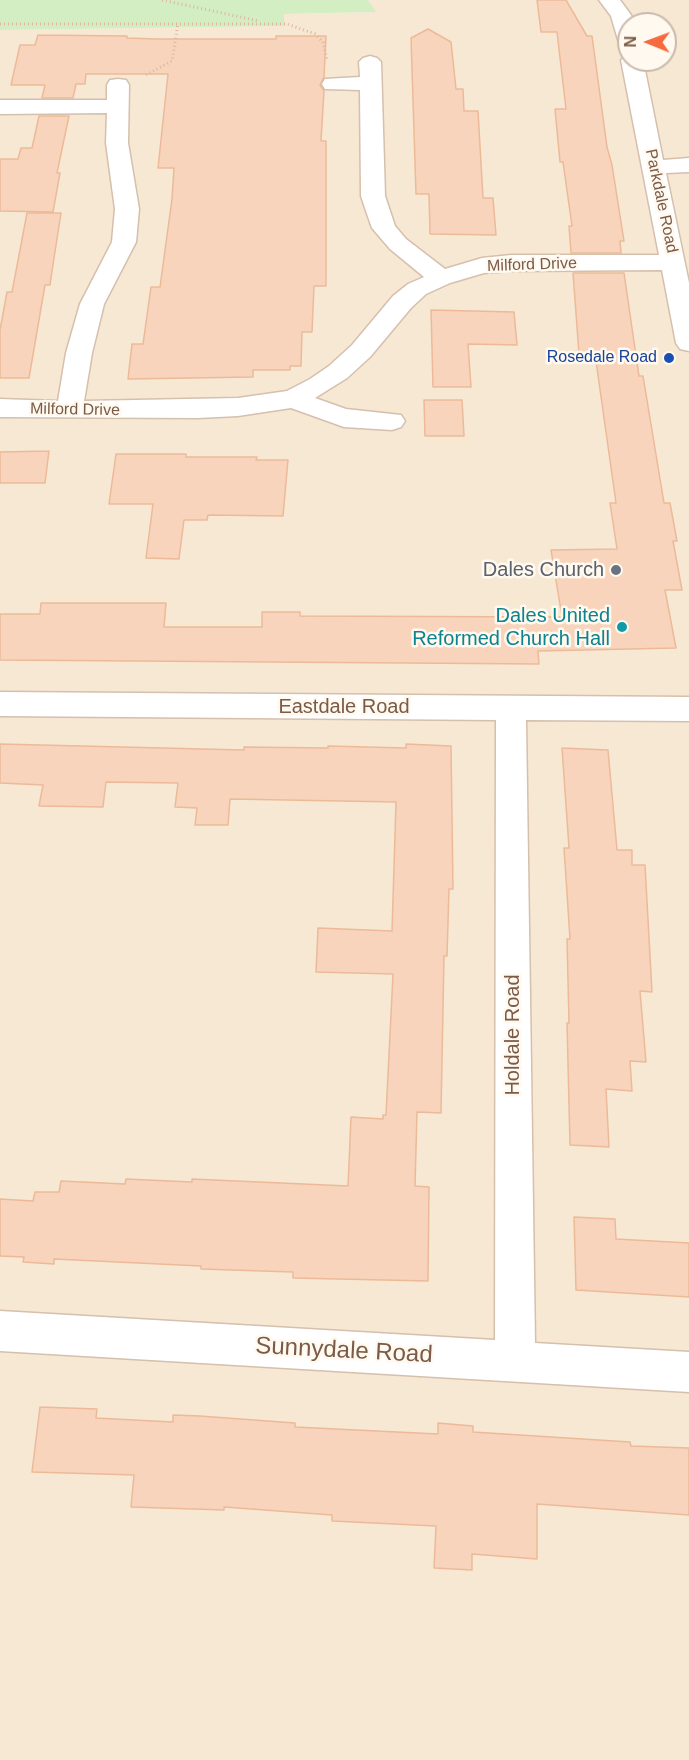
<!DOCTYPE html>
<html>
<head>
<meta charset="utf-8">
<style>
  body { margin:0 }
  #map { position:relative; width:689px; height:1760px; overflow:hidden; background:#fef6e6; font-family:Arial,sans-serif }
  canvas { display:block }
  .north { position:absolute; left:617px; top:12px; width:60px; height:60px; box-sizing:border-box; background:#fff9ef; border:2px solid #cabaac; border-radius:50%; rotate:271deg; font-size:16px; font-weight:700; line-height:24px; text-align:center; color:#7b5b47 }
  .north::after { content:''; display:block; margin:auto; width:21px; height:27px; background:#f56b3f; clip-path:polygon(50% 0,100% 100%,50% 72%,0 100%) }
</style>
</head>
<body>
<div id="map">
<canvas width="689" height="1760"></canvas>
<div class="north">N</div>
</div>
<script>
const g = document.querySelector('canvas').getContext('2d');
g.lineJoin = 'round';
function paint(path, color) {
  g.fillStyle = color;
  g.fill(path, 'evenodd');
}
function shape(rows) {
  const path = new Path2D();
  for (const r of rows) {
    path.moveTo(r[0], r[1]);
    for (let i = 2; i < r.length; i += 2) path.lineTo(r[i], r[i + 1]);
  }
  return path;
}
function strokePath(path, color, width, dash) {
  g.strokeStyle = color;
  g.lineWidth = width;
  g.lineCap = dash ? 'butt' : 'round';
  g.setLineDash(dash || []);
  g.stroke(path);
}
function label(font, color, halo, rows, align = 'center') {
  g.font = font + ' Arial,sans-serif';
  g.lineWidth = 5;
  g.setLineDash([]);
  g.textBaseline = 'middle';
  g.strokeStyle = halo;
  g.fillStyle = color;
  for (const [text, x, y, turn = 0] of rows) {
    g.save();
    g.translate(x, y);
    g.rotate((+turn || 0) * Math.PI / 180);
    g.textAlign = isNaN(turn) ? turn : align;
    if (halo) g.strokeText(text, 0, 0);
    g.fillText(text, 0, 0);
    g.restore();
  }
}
paint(shape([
  [368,0,689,0,689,1760,0,1760,0,30,284,26,284,14,375,12],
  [629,24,665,24,665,60,629,60]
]), '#f7e8d4');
paint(shape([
  [0,0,368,0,376,12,284,14,284,26,0,30]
]), '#d3eec2');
const building = shape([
  [537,0,566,0,587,36,592,36,607,147,612,165,624,241,620,241,621,253,571,253,569,226,572,226,563,162,560,162,555,109,566,109,557,32,541,32,537,0],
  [428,29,451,42,456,89,463,89,464,111,478,111,483,198,493,198,496,235,430,234,429,194,416,194,411,38,428,29],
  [38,35,127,36,127,38,157,39,276,39,276,36,326,36,324,77,320,85,324,91,321,141,326,141,326,286,314,286,312,332,302,332,301,366,290,366,290,370,253,370,253,377,128,379,132,344,143,344,151,287,160,287,172,199,174,168,158,168,168,74,86,74,85,84,76,84,73,98,42,98,45,85,11,85,20,45,35,45,38,35],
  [39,116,69,116,57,173,60,173,53,212,0,211,0,159,18,159,21,148,32,148,39,116],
  [27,213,61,213,52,271,50,285,45,285,29,378,0,378,0,330,7,292,12,292,27,213],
  [573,273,624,273,639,376,643,376,664,503,670,503,677,541,673,541,682,590,665,590,676,648,538,651,539,664,0,660,0,614,40,614,41,603,166,603,164,627,262,627,262,612,300,612,300,616,562,617,551,550,617,549,610,503,616,503,595,354,579,354,573,273],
  [431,310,514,312,517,345,468,344,471,387,433,387,431,310],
  [424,400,462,400,464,436,425,436,424,400],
  [49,451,45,483,0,483,0,452,49,451],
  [116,454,186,454,186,457,257,457,256,460,288,460,283,516,208,515,207,520,184,520,179,559,146,558,153,504,109,504,116,454],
  [0,744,244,750,244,747,328,748,328,746,406,748,406,744,451,746,453,889,449,889,447,956,444,956,441,1113,417,1112,415,1186,429,1187,428,1281,293,1278,293,1272,201,1269,201,1266,54,1259,54,1264,23,1262,24,1257,0,1256,0,1199,33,1201,35,1192,59,1192,61,1181,125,1184,126,1179,192,1182,192,1179,348,1186,351,1117,383,1119,383,1115,386,1115,393,974,316,972,318,928,392,931,396,802,230,799,228,825,195,825,197,808,175,807,178,783,106,782,103,807,39,806,43,785,0,783,0,744],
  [562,748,608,750,617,850,632,850,632,865,645,865,652,992,640,991,646,1062,630,1061,632,1091,606,1089,609,1147,570,1145,567,1023,569,1023,567,939,570,939,564,848,569,848,562,748],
  [574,1217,615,1219,616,1239,689,1243,689,1297,576,1290,574,1217],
  [40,1407,97,1409,96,1418,173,1422,173,1415,200,1416,295,1423,295,1427,438,1434,438,1423,473,1426,473,1432,630,1442,631,1446,689,1448,689,1515,537,1504,537,1559,472,1554,472,1570,434,1568,436,1526,332,1521,332,1515,224,1507,224,1510,131,1507,134,1475,32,1472,40,1407]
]);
paint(building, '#f7d4bb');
strokePath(building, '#ecba99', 1.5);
const minor = shape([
  [599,0,620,0,631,15,634,24,629,24,629,49,622,47,619,43,611,16,599,0],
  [629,54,629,60,643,60,663,160,689,158,689,172,666,173,689,283,689,351,680,349,676,343,662,270,511,271,484,273,450,283,426,294,411,308,370,357,347,378,315,398,346,409,401,415,405,421,401,427,392,430,344,427,291,408,238,416,198,418,0,417,0,399,58,401,66,353,80,304,112,242,115,209,106,143,107,113,0,114,0,100,107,100,107,85,110,80,118,79,126,80,129,85,128,143,139,209,136,242,104,304,92,353,84,401,238,398,287,391,310,379,329,366,352,345,393,296,408,284,424,277,390,249,372,228,366,211,361,196,360,90,325,89,322,84,325,79,360,77,359,62,363,58,370,56,377,58,381,62,385,196,395,226,406,239,445,269,482,258,511,255,659,255,621,60,629,54],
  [0,692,689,697,689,721,526,720,535,1343,689,1352,689,1392,0,1351,0,1311,495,1340,496,720,0,716,0,692]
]);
strokePath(minor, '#d5bfad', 3);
strokePath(shape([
  [162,0,259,21],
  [0,24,287,24,315,34,323,42,327,60],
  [146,75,172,61,178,23]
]), '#ddb79d', 3, [1, 3]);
paint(minor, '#fff');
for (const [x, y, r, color] of [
  [669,358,6,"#1a4fb4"],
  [616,570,6,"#6b7280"],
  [622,627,6,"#0f9aa8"]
]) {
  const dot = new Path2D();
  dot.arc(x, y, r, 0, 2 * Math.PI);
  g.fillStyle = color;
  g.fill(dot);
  strokePath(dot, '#fff9ef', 2);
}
label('16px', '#7b5b47', '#fff9ef', [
  ["Parkdale Road",661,201,78],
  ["Milford Drive",532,265,-2],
  ["Milford Drive",75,410,1]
]);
label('16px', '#164399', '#fff9ef', [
  ["Rosedale Road",657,358]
], 'right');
label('20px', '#5b616d', '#fff9ef', [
  ["Dales Church",604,570]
], 'right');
label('20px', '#0d838f', '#fff9ef', [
  ["Dales United",610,616],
  ["Reformed Church Hall",610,639]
], 'right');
label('20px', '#7b5b47', '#fff9ef', [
  ["Eastdale Road",344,707],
  ["Holdale Road",513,1035,-90]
]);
label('24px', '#7b5b47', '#fff9ef', [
  ["Sunnydale Road",344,1351,3]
]);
</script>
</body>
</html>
